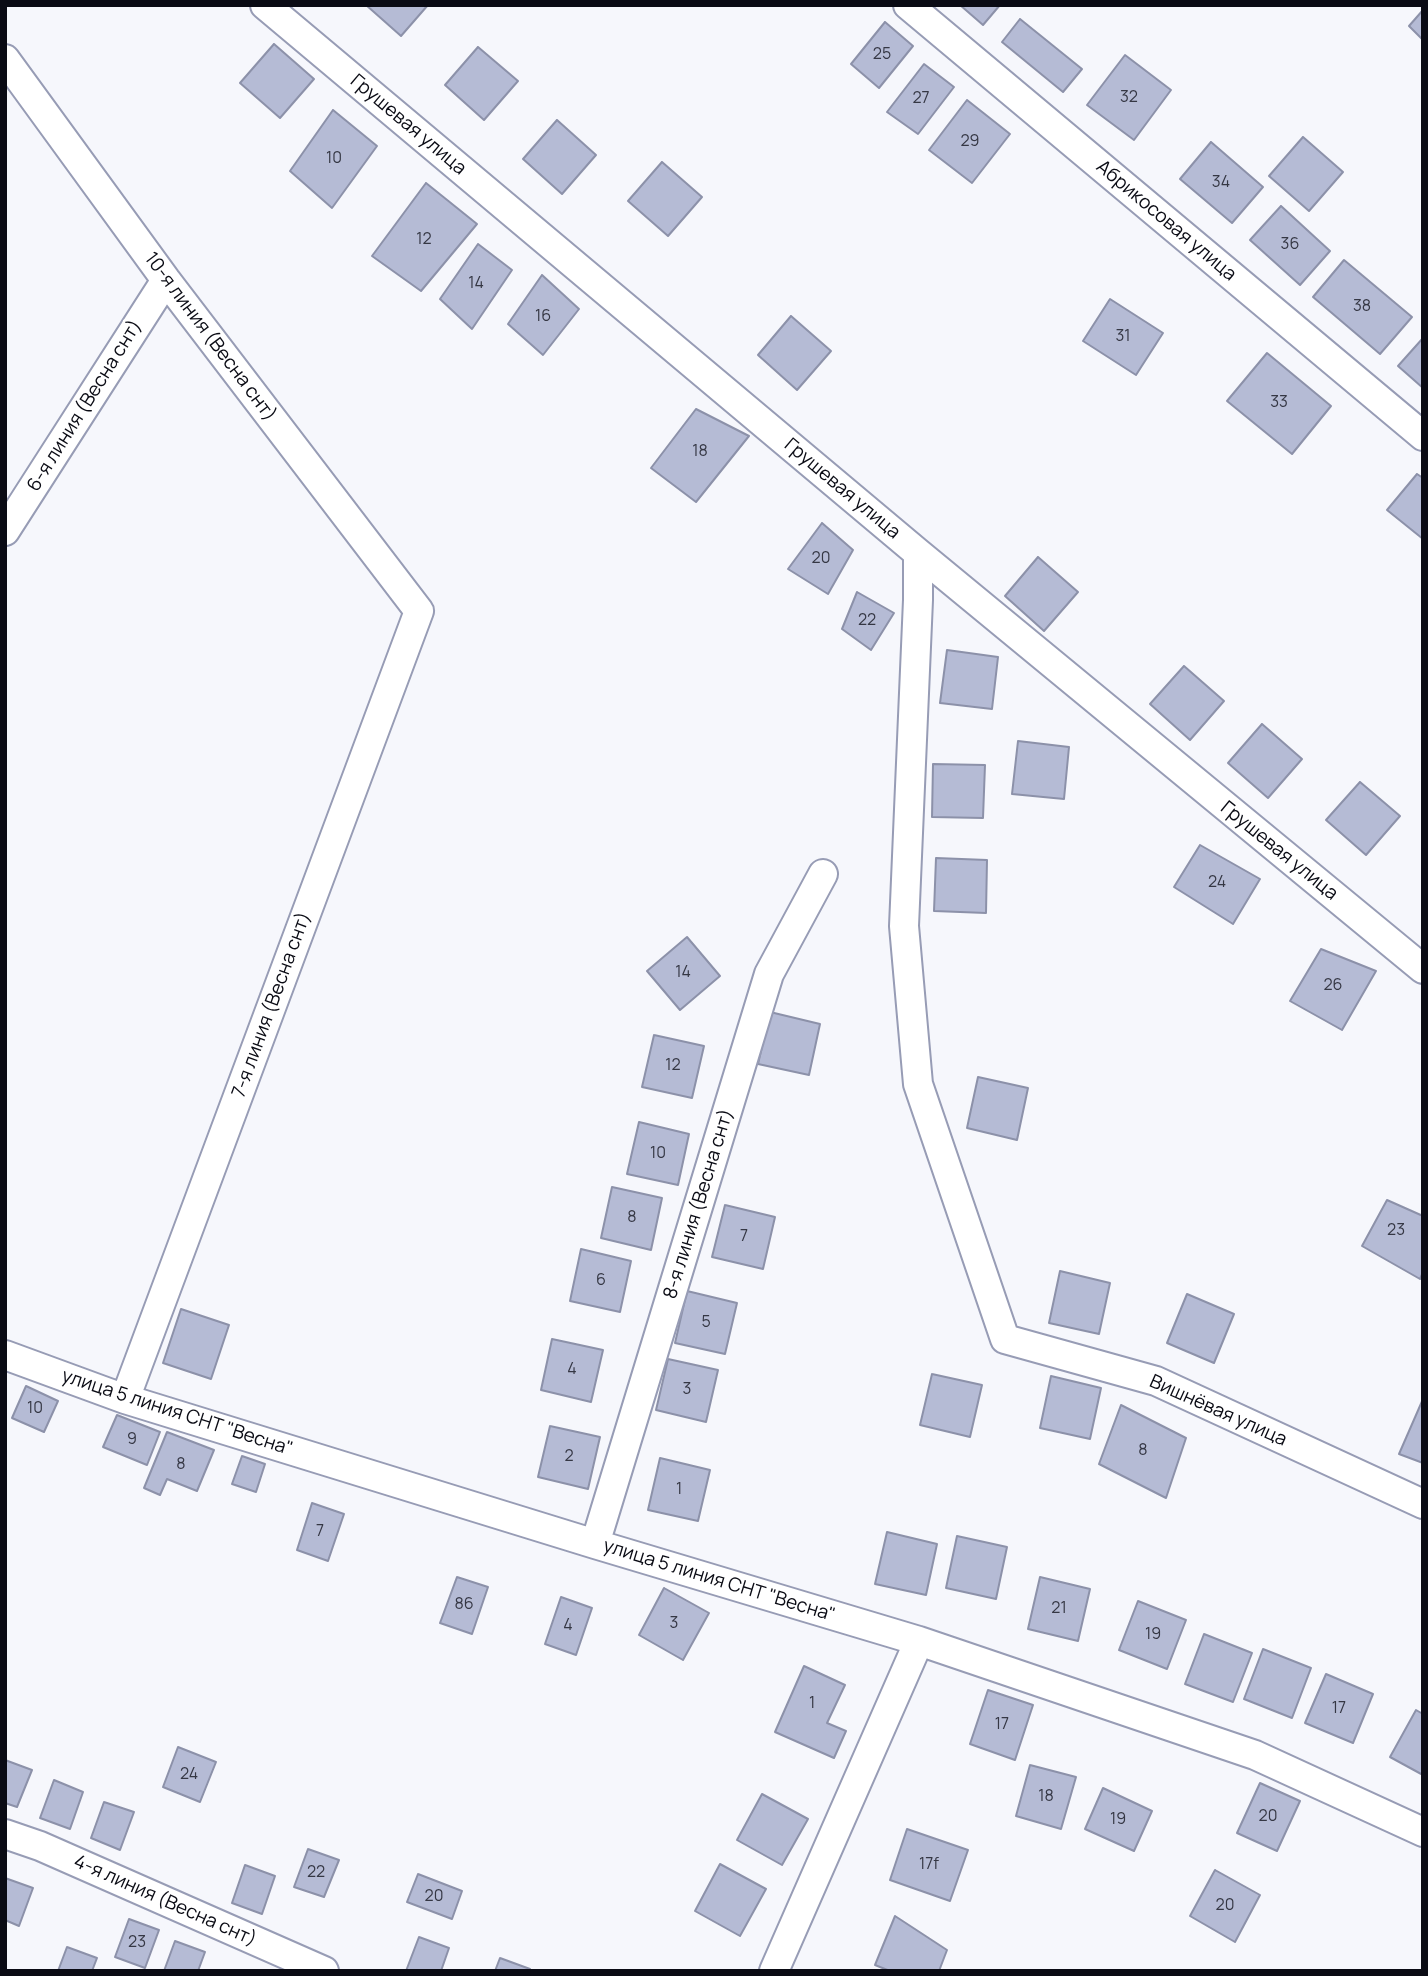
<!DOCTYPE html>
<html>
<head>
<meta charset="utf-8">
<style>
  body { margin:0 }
  #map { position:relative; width:1428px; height:1976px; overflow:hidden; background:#f6f7fc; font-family:Manrope,sans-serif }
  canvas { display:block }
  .frame { position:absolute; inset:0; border:7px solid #0a0b14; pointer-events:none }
</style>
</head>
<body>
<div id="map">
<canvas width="1428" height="1976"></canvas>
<div class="frame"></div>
</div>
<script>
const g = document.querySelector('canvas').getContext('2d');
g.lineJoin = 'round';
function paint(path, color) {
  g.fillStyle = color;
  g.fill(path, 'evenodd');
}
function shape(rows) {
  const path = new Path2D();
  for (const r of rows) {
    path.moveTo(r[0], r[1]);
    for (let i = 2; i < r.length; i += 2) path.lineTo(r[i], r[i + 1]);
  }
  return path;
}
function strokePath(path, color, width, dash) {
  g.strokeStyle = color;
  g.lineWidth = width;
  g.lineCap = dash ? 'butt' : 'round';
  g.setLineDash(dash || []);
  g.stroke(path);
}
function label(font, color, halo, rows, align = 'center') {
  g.font = font + ' Manrope,sans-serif';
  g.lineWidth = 5;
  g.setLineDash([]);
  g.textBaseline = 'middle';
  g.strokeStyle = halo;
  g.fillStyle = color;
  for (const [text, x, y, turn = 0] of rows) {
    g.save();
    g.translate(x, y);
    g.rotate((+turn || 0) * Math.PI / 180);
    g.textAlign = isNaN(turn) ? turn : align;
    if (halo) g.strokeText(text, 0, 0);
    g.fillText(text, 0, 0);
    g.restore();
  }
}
const building = shape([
  [366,5,428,5,401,36,366,5],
  [960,5,1000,5,983,25,960,5],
  [1423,10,1423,40,1409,26,1423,10],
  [1020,19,1082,69,1063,92,1002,42,1020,19],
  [885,22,913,46,879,88,851,64,885,22],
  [274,44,314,79,280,118,240,83,274,44],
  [478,47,518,81,484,120,445,85,478,47],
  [1125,55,1171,90,1134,140,1087,105,1125,55],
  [924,64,954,87,918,134,887,112,924,64],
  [967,100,1010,134,972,183,929,150,967,100],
  [333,110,377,146,332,208,290,171,333,110],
  [557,120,596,155,562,194,523,159,557,120],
  [1303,137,1343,172,1309,211,1269,176,1303,137],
  [1211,142,1263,187,1232,223,1180,179,1211,142],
  [662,162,702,197,668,236,628,201,662,162],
  [426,183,477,224,421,291,372,256,426,183],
  [1281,206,1330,251,1300,285,1250,240,1281,206],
  [478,244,512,270,472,329,440,299,478,244],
  [1344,260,1412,317,1380,354,1313,297,1344,260],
  [542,275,579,309,543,355,508,324,542,275],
  [1110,299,1163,333,1136,375,1083,341,1110,299],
  [791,316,831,351,797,390,758,355,791,316],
  [1423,338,1423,388,1398,366,1423,338],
  [1267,353,1331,406,1292,454,1227,401,1267,353],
  [696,409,749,436,696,502,651,468,696,409],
  [1417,474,1423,478,1423,539,1387,510,1417,474],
  [822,523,853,550,828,594,788,569,822,523],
  [1038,557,1078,592,1044,631,1005,596,1038,557],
  [857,592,894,613,871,650,842,629,857,592],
  [947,650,998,657,992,709,940,703,947,650],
  [1184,666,1224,701,1190,740,1150,704,1184,666],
  [1262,724,1302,759,1268,798,1228,763,1262,724],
  [1018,741,1069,747,1064,799,1012,794,1018,741],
  [933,764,985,765,983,818,932,817,933,764],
  [1360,782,1400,816,1366,855,1326,820,1360,782],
  [1200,845,1260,879,1233,924,1174,887,1200,845],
  [936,858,987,860,986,913,934,911,936,858],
  [687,937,720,976,680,1010,647,971,687,937],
  [1321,949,1376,971,1342,1030,1290,1001,1321,949],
  [770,1012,820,1024,809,1075,758,1064,770,1012],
  [654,1035,704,1046,692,1098,642,1087,654,1035],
  [978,1077,1028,1088,1017,1140,967,1128,978,1077],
  [639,1122,689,1134,678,1185,627,1174,639,1122],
  [612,1187,662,1198,651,1250,601,1238,612,1187],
  [1387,1200,1423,1216,1423,1272,1420,1279,1362,1246,1387,1200],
  [725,1205,775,1217,763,1269,712,1257,725,1205],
  [581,1249,631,1261,620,1312,570,1301,581,1249],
  [1060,1271,1110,1283,1099,1334,1049,1323,1060,1271],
  [687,1291,737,1303,725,1354,675,1343,687,1291],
  [1187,1294,1234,1314,1214,1363,1167,1343,1187,1294],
  [181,1309,229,1325,211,1379,163,1363,181,1309],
  [552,1339,603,1350,591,1402,541,1390,552,1339],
  [668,1359,718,1370,706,1422,656,1410,668,1359],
  [932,1374,982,1385,970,1437,920,1425,932,1374],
  [1051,1376,1101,1388,1090,1439,1040,1428,1051,1376],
  [26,1386,58,1401,44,1432,12,1418,26,1386],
  [1423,1399,1423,1463,1399,1454,1423,1399],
  [1121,1405,1186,1438,1166,1498,1099,1464,1121,1405],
  [117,1415,160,1432,147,1465,103,1447,117,1415],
  [550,1426,600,1437,588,1489,538,1477,550,1426],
  [167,1432,214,1450,197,1491,167,1479,160,1495,144,1488,167,1432],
  [242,1456,265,1464,256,1492,232,1484,242,1456],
  [660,1458,710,1470,698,1521,648,1510,660,1458],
  [312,1503,344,1514,328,1561,297,1550,312,1503],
  [887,1532,937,1544,926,1595,875,1584,887,1532],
  [957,1536,1007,1547,996,1599,946,1588,957,1536],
  [457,1577,488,1587,472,1634,440,1623,457,1577],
  [1040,1577,1090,1589,1078,1641,1028,1629,1040,1577],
  [664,1588,709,1613,683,1660,639,1635,664,1588],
  [561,1597,592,1608,576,1655,545,1644,561,1597],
  [1138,1601,1186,1620,1167,1669,1119,1650,1138,1601],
  [1204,1634,1252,1653,1233,1702,1185,1684,1204,1634],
  [1263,1649,1311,1668,1292,1718,1244,1699,1263,1649],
  [804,1666,845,1685,827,1723,846,1731,834,1758,775,1732,804,1666],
  [1326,1674,1373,1694,1353,1743,1305,1723,1326,1674],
  [988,1690,1033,1705,1015,1760,970,1744,988,1690],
  [1416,1710,1423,1714,1423,1775,1390,1757,1416,1710],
  [178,1747,216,1762,200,1802,163,1787,178,1747],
  [5,1760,32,1770,17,1807,5,1803,5,1760],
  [1030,1765,1076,1777,1061,1829,1016,1816,1030,1765],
  [54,1780,83,1792,70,1829,40,1818,54,1780],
  [1260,1783,1300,1801,1277,1851,1237,1833,1260,1783],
  [1103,1788,1152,1811,1134,1851,1085,1829,1103,1788],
  [762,1794,808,1819,782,1865,737,1840,762,1794],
  [104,1802,134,1812,120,1850,91,1838,104,1802],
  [907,1829,968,1850,950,1901,890,1880,907,1829],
  [308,1849,339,1860,324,1897,294,1887,308,1849],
  [720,1864,766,1889,740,1936,695,1911,720,1864],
  [245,1865,275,1876,262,1914,232,1903,245,1865],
  [1215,1870,1260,1895,1235,1942,1190,1916,1215,1870],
  [418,1874,462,1891,452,1919,407,1902,418,1874],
  [5,1878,33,1888,19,1926,5,1920,5,1878],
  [895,1916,947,1950,939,1971,890,1971,875,1965,895,1916],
  [129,1919,159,1930,145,1968,115,1957,129,1919],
  [419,1937,449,1948,441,1971,406,1971,419,1937],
  [175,1941,205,1952,198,1971,164,1971,175,1941],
  [67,1947,97,1958,92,1971,58,1971,67,1947],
  [500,1958,530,1969,530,1971,495,1971,500,1958]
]);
paint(building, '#b5bbd5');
strokePath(building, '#8c91a9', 2);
const minor = shape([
  [265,5,918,553,1423,969],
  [908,5,1423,436],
  [5,59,166,280,419,611,125,1399],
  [5,531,166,280],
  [918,553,918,600,904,926,918,1084,1005,1339,1156,1381,1423,1504],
  [5,1355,125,1399,595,1544,919,1641,1255,1755,1423,1832],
  [595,1544,769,974,823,874],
  [5,1834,40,1846,324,1971],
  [774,1971,919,1641]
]);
strokePath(minor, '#979cb5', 32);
strokePath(minor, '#fff', 28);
label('16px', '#353744', null, [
  ["25",882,55],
  ["32",1129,98],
  ["27",921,99],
  ["29",970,142],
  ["10",334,159],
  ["34",1221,183],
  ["12",424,240],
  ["36",1290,245],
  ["14",476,284],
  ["38",1362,307],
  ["16",543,317],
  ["31",1123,337],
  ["33",1279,403],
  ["18",700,452],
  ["20",821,559],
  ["22",867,621],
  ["24",1217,883],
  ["14",683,973],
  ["26",1333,986],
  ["12",673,1066],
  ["10",658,1154],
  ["8",632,1218],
  ["23",1396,1231],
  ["7",744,1237],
  ["6",601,1281],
  ["5",706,1323],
  ["4",572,1370],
  ["3",687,1390],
  ["10",35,1409],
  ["9",132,1440],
  ["8",1143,1451],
  ["2",569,1457],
  ["8",181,1465],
  ["1",679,1490],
  ["7",320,1532],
  ["86",464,1605],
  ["21",1059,1609],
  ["3",674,1624],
  ["4",568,1626],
  ["19",1153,1635],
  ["1",812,1704],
  ["17",1339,1709],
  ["17",1002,1725],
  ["24",189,1775],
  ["18",1046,1797],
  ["20",1268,1817],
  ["19",1118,1820],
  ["17f",929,1865],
  ["22",316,1873],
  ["20",434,1897],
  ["20",1225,1906],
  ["23",137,1943]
]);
label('19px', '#0a0b14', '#fff', [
  ["Грушевая улица",408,125,40],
  ["Абрикосовая улица",1166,221,40],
  ["10-я линия (Весна снт)",210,337,53],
  ["6-я линия (Весна снт)",85,406,-58],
  ["Грушевая улица",842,489,40],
  ["Грушевая улица",1279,851,39],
  ["7-я линия (Весна снт)",272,1005,-70],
  ["8-я линия (Весна снт)",699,1204,-73],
  ["Вишнёвая улица",1218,1411,24],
  ["улица 5 линия СНТ \"Весна\"",177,1413,18],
  ["улица 5 линия СНТ \"Весна\"",719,1581,17],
  ["4-я линия (Весна снт)",165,1901,24]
]);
</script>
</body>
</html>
